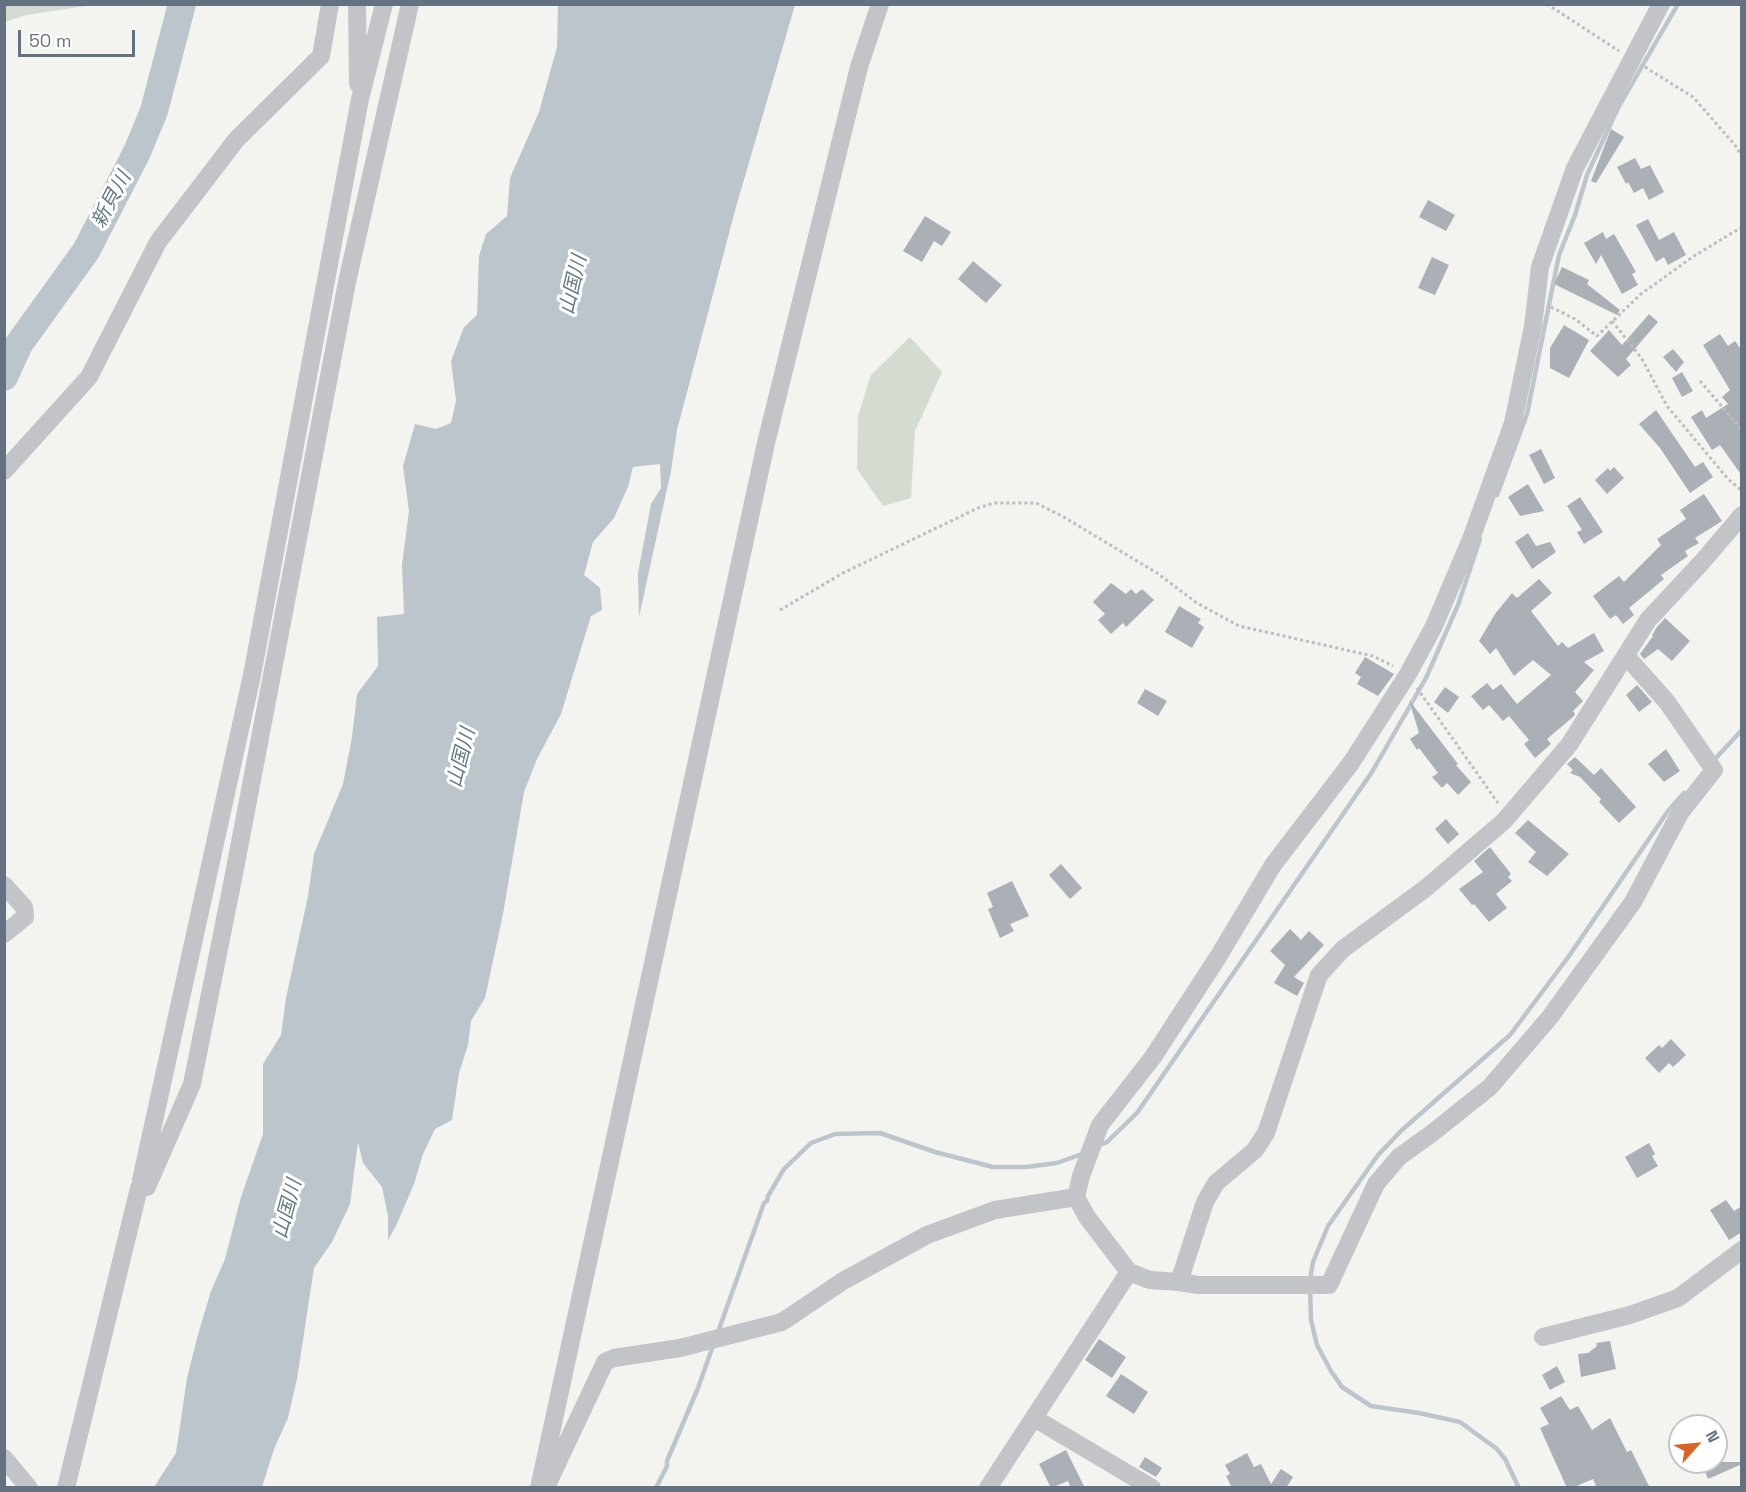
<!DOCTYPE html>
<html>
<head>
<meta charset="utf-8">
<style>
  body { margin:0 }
  #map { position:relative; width:1746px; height:1492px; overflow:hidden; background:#f3f4f0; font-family:"Space Grotesk",sans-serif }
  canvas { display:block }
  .frame { position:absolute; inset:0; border:6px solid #647180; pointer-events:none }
  .north { position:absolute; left:1668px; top:1414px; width:60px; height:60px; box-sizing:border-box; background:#fff; border:2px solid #c1c6cc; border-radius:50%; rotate:63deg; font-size:16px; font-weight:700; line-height:24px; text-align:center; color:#647180 }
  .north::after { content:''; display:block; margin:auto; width:21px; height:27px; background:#dc6328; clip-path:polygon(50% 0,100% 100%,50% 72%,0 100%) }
  .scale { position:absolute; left:18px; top:30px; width:117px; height:27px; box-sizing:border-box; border:3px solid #647180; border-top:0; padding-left:8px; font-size:18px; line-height:21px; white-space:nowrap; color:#647180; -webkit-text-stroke:4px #fff; paint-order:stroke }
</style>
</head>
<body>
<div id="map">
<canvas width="1746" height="1492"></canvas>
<div class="frame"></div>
<div class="north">N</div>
<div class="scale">50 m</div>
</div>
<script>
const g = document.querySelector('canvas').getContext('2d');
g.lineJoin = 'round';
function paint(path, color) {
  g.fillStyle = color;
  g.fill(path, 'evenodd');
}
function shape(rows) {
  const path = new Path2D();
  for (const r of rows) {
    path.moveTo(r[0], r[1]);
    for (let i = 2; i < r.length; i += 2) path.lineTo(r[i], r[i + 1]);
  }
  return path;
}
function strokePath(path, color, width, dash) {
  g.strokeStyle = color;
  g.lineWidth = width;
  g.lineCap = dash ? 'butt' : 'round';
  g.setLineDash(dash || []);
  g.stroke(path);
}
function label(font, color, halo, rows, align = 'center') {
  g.font = font + ' "Space Grotesk","Noto Sans JP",sans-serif';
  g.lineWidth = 6;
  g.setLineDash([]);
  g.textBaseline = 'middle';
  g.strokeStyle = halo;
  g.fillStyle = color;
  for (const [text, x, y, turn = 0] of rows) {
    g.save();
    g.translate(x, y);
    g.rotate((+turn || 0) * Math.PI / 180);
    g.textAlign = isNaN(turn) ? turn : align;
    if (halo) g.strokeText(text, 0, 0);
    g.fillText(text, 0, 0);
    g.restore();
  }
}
paint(shape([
  [4,5,5,4,93,5,26,15,5,22],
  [910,337,942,372,915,431,911,498,883,506,857,469,858,416,871,375]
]), '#d4dbd1');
paint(shape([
  [558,5,795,5,736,207,677,430,671,471,639,617,638,573,651,504,661,488,660,464,633,467,628,487,614,518,593,542,584,575,600,588,602,610,591,616,561,714,537,759,524,792,503,914,485,998,471,1021,468,1045,459,1073,452,1120,435,1129,423,1154,414,1184,396,1226,388,1240,388,1216,382,1187,363,1163,358,1142,350,1204,332,1242,314,1268,297,1379,288,1418,274,1449,262,1487,154,1487,176,1453,187,1378,199,1331,211,1291,225,1259,241,1197,263,1134,263,1064,281,1035,286,998,308,896,314,854,343,784,352,737,357,694,378,666,377,617,404,614,402,565,409,511,403,466,415,424,436,429,451,423,456,401,451,361,464,327,477,315,479,256,486,234,507,216,510,178,539,112,557,47]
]), '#bcc5cb');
strokePath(shape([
  [1497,495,1527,414,1559,255,1575,215,1587,175,1618,108,1678,4],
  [1714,760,1742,730],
  [1098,1146,1107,1142,1137,1113,1372,772,1426,678,1458,605,1480,539],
  [1310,1280,1313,1262,1328,1226,1378,1155,1402,1130,1510,1035,1569,956,1668,811,1684,793],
  [1310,1289,1311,1320,1317,1345,1331,1371,1342,1387,1371,1406,1419,1413,1460,1422,1497,1449,1505,1459,1519,1488],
  [718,1332,764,1203,767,1201,768,1196,784,1169,811,1143,835,1134,880,1133,935,1152,993,1167,1026,1167,1057,1163,1082,1154],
  [656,1488,667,1466,667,1461,698,1388,714,1343]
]), '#bcc5cb', 4.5);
strokePath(shape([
  [4,377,19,344,86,251,137,152,154,111,182,4]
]), '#bcc5cb', 28);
paint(shape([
  [1611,129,1624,137,1596,183,1591,181],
  [1635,158,1641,169,1650,165,1664,192,1649,200,1643,188,1634,193,1628,182,1626,184,1617,167],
  [1428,200,1455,215,1446,231,1419,217],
  [925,216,951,232,942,246,934,241,922,262,903,251],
  [1648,219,1659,240,1674,232,1686,255,1668,265,1664,257,1656,262,1636,225],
  [1603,232,1606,239,1614,234,1636,272,1632,274,1638,285,1622,294,1601,255,1596,264,1584,243],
  [1432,257,1449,265,1435,295,1418,288],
  [973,261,1002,285,986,303,958,279],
  [1562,267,1589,280,1587,284,1620,310,1617,315,1554,284],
  [1649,314,1658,322,1626,359,1631,365,1618,377,1590,351,1609,330,1622,345],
  [1564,325,1589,340,1569,378,1550,368,1550,348],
  [1720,334,1728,346,1735,341,1742,351,1742,476,1720,445,1712,450,1691,417,1702,410,1706,418,1728,404,1722,397,1730,390,1703,345],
  [1673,349,1684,362,1676,372,1663,357],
  [1682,372,1693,391,1682,397,1672,378],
  [1656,410,1695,467,1703,462,1713,477,1690,493,1660,448,1639,424],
  [1541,449,1555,478,1544,484,1529,455],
  [1614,467,1624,478,1607,494,1595,480,1608,468,1610,471],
  [1528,484,1544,511,1520,516,1508,497],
  [1704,494,1722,521,1695,538,1699,543,1685,551,1688,556,1661,575,1664,579,1629,608,1634,615,1623,624,1616,615,1610,619,1593,596,1619,576,1624,582,1661,545,1657,539,1686,519,1680,510],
  [1580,497,1603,532,1584,544,1577,532,1582,530,1567,506],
  [1528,533,1536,546,1550,542,1556,552,1532,569,1515,542],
  [1539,579,1552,593,1531,611,1558,646,1562,642,1568,648,1594,633,1604,651,1584,662,1594,670,1575,692,1583,701,1573,711,1575,714,1573,717,1547,739,1551,744,1535,758,1524,744,1529,740,1509,716,1503,721,1489,705,1483,710,1471,696,1487,683,1493,690,1501,684,1517,704,1551,675,1533,660,1514,676,1496,648,1490,654,1479,641,1495,614,1512,593,1517,598],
  [1111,583,1126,594,1131,589,1136,594,1142,589,1154,600,1126,627,1123,623,1111,634,1098,620,1105,614,1093,602],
  [1179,606,1201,619,1198,623,1204,627,1192,648,1165,632],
  [1665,618,1690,641,1672,661,1658,649,1644,659,1640,654,1653,636,1652,635,1657,627],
  [1365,657,1394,674,1378,696,1357,684,1361,677,1355,673],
  [1637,685,1652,702,1639,712,1626,695],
  [1445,687,1459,697,1448,713,1434,702],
  [1145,689,1167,701,1158,716,1137,703],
  [1409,700,1458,764,1456,765,1471,782,1458,795,1447,783,1442,788,1432,777,1438,773,1419,748,1417,750,1410,739,1419,733],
  [1666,749,1680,771,1664,782,1648,764],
  [1575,757,1594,775,1601,768,1636,807,1619,823,1599,802,1601,799,1580,777,1570,773,1573,770,1567,764],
  [1446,819,1459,834,1448,844,1435,829],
  [1528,820,1569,854,1547,876,1528,862,1536,852,1515,833],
  [1490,847,1511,874,1508,877,1512,881,1496,894,1507,908,1489,922,1474,904,1472,905,1459,889,1483,872,1474,861],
  [1061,864,1082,888,1070,899,1049,875],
  [1012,881,1029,916,1010,924,1014,931,1000,938,988,909,993,907,987,893],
  [1290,929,1301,940,1309,931,1324,945,1294,977,1304,983,1297,996,1274,983,1285,965,1270,951],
  [1671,1039,1686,1055,1673,1067,1669,1063,1659,1073,1645,1058,1659,1045,1662,1048],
  [1649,1143,1655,1154,1652,1156,1658,1166,1637,1178,1625,1157],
  [1726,1200,1734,1211,1742,1206,1742,1232,1729,1240,1710,1210],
  [1099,1339,1126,1357,1112,1378,1085,1360],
  [1610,1341,1616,1369,1581,1377,1578,1354,1588,1353,1597,1346,1596,1343],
  [1557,1366,1565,1382,1550,1390,1542,1375],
  [1121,1374,1148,1392,1134,1414,1106,1396],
  [1561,1396,1570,1410,1578,1406,1592,1430,1610,1418,1627,1452,1631,1450,1650,1488,1597,1488,1593,1479,1572,1488,1567,1488,1540,1428,1549,1424,1540,1408],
  [1066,1450,1085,1488,1071,1488,1068,1481,1051,1488,1039,1464],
  [1247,1453,1254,1467,1261,1464,1271,1484,1281,1469,1293,1477,1286,1488,1232,1488,1226,1476,1230,1474,1225,1465],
  [1145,1457,1162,1468,1156,1477,1139,1467],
  [1701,1462,1742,1462,1742,1464,1708,1479]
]), '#aab0b6');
strokePath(shape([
  [1547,4,1619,51],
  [1645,67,1693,97,1735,145,1742,156],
  [1551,307,1575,319,1597,336,1641,294,1694,256,1742,227],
  [1612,321,1642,359,1667,406,1728,479,1742,491],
  [1700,381,1742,430],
  [780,610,843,573,978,508,994,503,1036,503,1062,516,1157,573,1197,603,1239,626,1373,656,1393,666],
  [1417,688,1498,803]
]), '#bbbdbf', 3, [3, 3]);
strokePath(shape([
  [357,4,358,84],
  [1661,4,1575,168,1540,267,1533,326,1513,423,1471,539,1434,626,1408,674,1351,763,1273,865,1218,957,1153,1057,1100,1125,1081,1176,1076,1197,1087,1217,1129,1272,1150,1280,1179,1282,1205,1202,1216,1183,1255,1150,1266,1133,1319,975,1343,949,1426,888,1504,821,1569,745,1648,620,1702,562,1742,515],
  [4,471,89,377,158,242,236,140,321,56,330,4],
  [4,885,24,907,25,917,4,934],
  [141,1180,252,675,360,99,384,4],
  [1179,1282,1198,1285,1329,1285,1376,1184,1399,1157,1431,1134,1490,1087,1550,1017,1633,902,1680,813,1714,770,1667,702,1626,656],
  [1543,1337,1630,1315,1678,1298,1742,1250],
  [1034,1418,1152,1488],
  [4,1458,29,1488],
  [548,1483,605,1362,614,1358,680,1348,782,1322,843,1281,927,1235,995,1210,1076,1197],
  [66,1488,139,1188,147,1187,192,1084,234,874,347,282,410,4],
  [539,1488,766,443,859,67,880,4],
  [988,1488,1129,1272]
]), '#c2c4c8', 18);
label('italic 20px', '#647985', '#fff', [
  ["新貝川",112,200,-62],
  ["山国川",574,285,-77],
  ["山国川",462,758,-76],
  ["山国川",288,1209,-75]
]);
</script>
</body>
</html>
